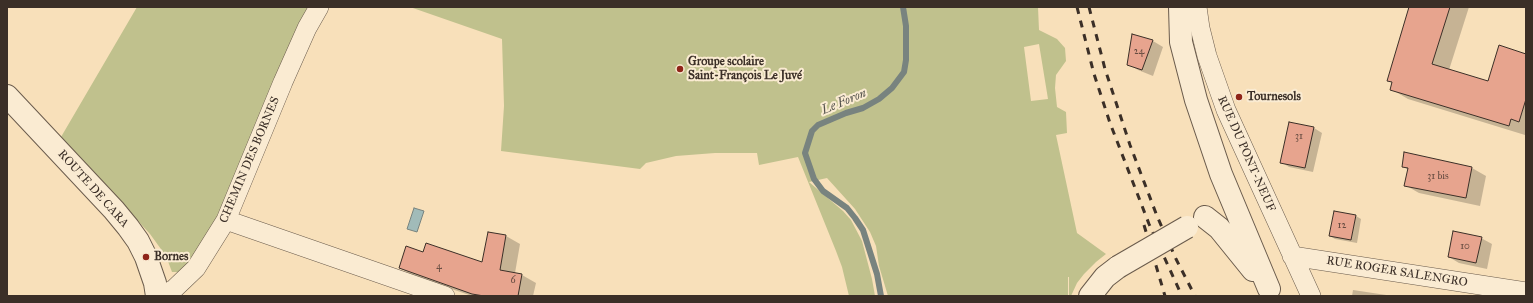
<!DOCTYPE html>
<html>
<head>
<meta charset="utf-8">
<style>
  body { margin:0 }
  #map { position:relative; width:1533px; height:303px; overflow:hidden; background:#f8e0ba; font-family:"IM FELL Great Primer",serif }
  canvas { display:block }
  .frame { position:absolute; inset:0; border:8px solid #3b2f27; pointer-events:none }
</style>
</head>
<body>
<div id="map">
<canvas width="1533" height="303"></canvas>
<div class="frame"></div>
</div>
<script>
const g = document.querySelector('canvas').getContext('2d');
g.lineJoin = 'round';
function paint(path, color) {
  g.fillStyle = color;
  g.fill(path, 'evenodd');
}
function shape(rows) {
  const path = new Path2D();
  for (const r of rows) {
    path.moveTo(r[0], r[1]);
    for (let i = 2; i < r.length; i += 2) path.lineTo(r[i], r[i + 1]);
  }
  return path;
}
function strokePath(path, color, width, dash) {
  g.strokeStyle = color;
  g.lineWidth = width;
  g.lineCap = dash ? 'butt' : 'round';
  g.setLineDash(dash || []);
  g.stroke(path);
}
function label(font, color, halo, rows, align = 'center') {
  g.font = font + ' "IM FELL Great Primer",serif';
  g.lineWidth = 4;
  g.setLineDash([]);
  g.textBaseline = 'middle';
  g.strokeStyle = halo;
  g.fillStyle = color;
  for (const [text, x, y, turn = 0] of rows) {
    g.save();
    g.translate(x, y);
    g.rotate((+turn || 0) * Math.PI / 180);
    g.textAlign = isNaN(turn) ? turn : align;
    if (halo) g.strokeText(text, 0, 0);
    g.fillText(text, 0, 0);
    g.restore();
  }
}
paint(shape([
  [137,7,311,7,220,217,185,269,178,272,172,272,166,256,150,234,61,137],
  [410,7,1038,7,1039,30,1057,39,1065,48,1066,61,1056,75,1055,88,1057,107,1066,112,1067,133,1056,135,1077,233,1106,254,1096,262,1084,274,1077,283,1071,296,1069,296,1069,277,1068,277,1068,296,888,296,879,266,876,246,870,232,855,209,827,178,809,182,843,211,851,220,862,241,872,279,875,296,849,296,842,267,836,251,798,157,759,165,757,153,715,153,676,156,646,163,640,169,501,151,504,106,502,39],
  [1039,44,1048,99,1031,101,1024,47]
]), '#c0c18d');
const water = shape([
  [414,208,424,211,417,232,407,229,414,208]
]);
paint(water, '#a1bbb9');
strokePath(water, '#78837f', 1);
paint(shape([
  [1408,7,1469,7,1449,70,1488,82,1526,55,1525,135,1408,99,1391,89,1393,83,1388,80,1410,8],
  [1132,36,1153,41,1163,47,1153,76,1138,70,1128,64],
  [1314,128,1322,133,1313,172,1289,167,1281,162],
  [1403,166,1472,168,1486,176,1480,206,1419,193,1405,185,1408,170],
  [1356,216,1361,219,1357,243,1335,239,1330,236],
  [506,236,520,244,515,273,522,275,536,283,533,296,472,296,414,276,400,268,424,253,483,263],
  [1481,238,1492,244,1487,269,1459,263,1449,257],
  [1353,290,1393,296,1352,296]
]), '#0003');
strokePath(shape([
  [881,296,877,274,863,230,855,218,847,208,823,191,814,179,805,153,812,131,818,125,846,113,863,108,879,99,892,88,904,72,906,60,906,26,903,7]
]), '#78837f', 6);
const building = shape([
  [1409,7,1450,7,1432,64,1488,81,1499,45,1526,54,1526,99,1519,122,1511,119,1509,126,1390,90,1392,82,1387,81,1409,7],
  [1132,34,1153,40,1142,70,1127,65,1132,34],
  [1289,122,1314,127,1305,168,1280,163,1289,122],
  [1404,152,1472,167,1466,198,1404,186,1408,168,1402,167,1404,152],
  [1334,211,1356,215,1351,240,1329,236,1334,211],
  [1453,231,1482,237,1476,263,1448,257,1453,231],
  [488,232,506,235,500,270,522,274,518,296,484,296,472,294,399,268,406,246,423,252,426,243,482,262,488,232]
]);
paint(building, '#e7a48e');
strokePath(building, '#3b2f27', 1);
const minor = shape([
  [1197,7,1200,28,1207,56,1226,110,1311,296],
  [226,220,445,296],
  [1292,256,1526,292],
  [160,296,173,290,196,268,226,220,283,82,307,28,319,7]
]);
const tertiary = shape([
  [1180,7,1181,42,1196,100,1221,174,1269,289],
  [7,96,114,210,128,227,138,241,146,257,155,283,157,296],
  [1205,217,1219,228,1253,270],
  [1090,296,1105,277,1118,267]
]);
strokePath(minor, '#6a5b4c', 20);
strokePath(tertiary, '#6a5b4c', 24);
strokePath(minor, '#faebd2', 19);
strokePath(tertiary, '#faebd2', 22);
strokePath(shape([
  [1077,7,1094,74,1110,123,1149,224,1182,296],
  [1089,7,1105,69,1130,145,1157,216,1176,259,1195,296],
  [1144,225,1165,296]
]), '#3b2f27', 3, [7, 7]);
const tertiaryBridge = shape([
  [1118,267,1187,227]
]);
strokePath(tertiaryBridge, '#6a5b4c', 24, []);
strokePath(tertiaryBridge, '#faebd2', 22);
for (const [x, y, r, color] of [
  [680,69,4,"#8f2418"],
  [1239,97,4,"#8f2418"],
  [146,257,4,"#8f2418"]
]) {
  const dot = new Path2D();
  dot.arc(x, y, r, 0, 2 * Math.PI);
  g.fillStyle = color;
  g.fill(dot);
  strokePath(dot, '#faebd2', 1.5);
}
label('10px', '#664c41', null, [
  ["24",1139,52],
  ["31",1299,137],
  ["31 bis",1438,177],
  ["12",1342,226],
  ["10",1465,247],
  ["4",439,267],
  ["6",513,281]
]);
label('bold 12px', '#3b2f27', '#faebd2', [
  ["Groupe scolaire",688,62],
  ["Saint-François Le Juvé",688,76],
  ["Tournesols",1247,97],
  ["Bornes",154,257]
], 'left');
label('12px', '#3b2f27', '#faebd2', [
  ["RUE DU PONT-NEUF",1246,154,66],
  ["CHEMIN DES BORNES",250,160,-67],
  ["ROUTE DE CARA",93,189,48],
  ["RUE ROGER SALENGRO",1397,272,9]
]);
label('italic 13px', '#54524c', '#faebd2', [
  ["Le Foron",844,102,-23]
]);
</script>
</body>
</html>
